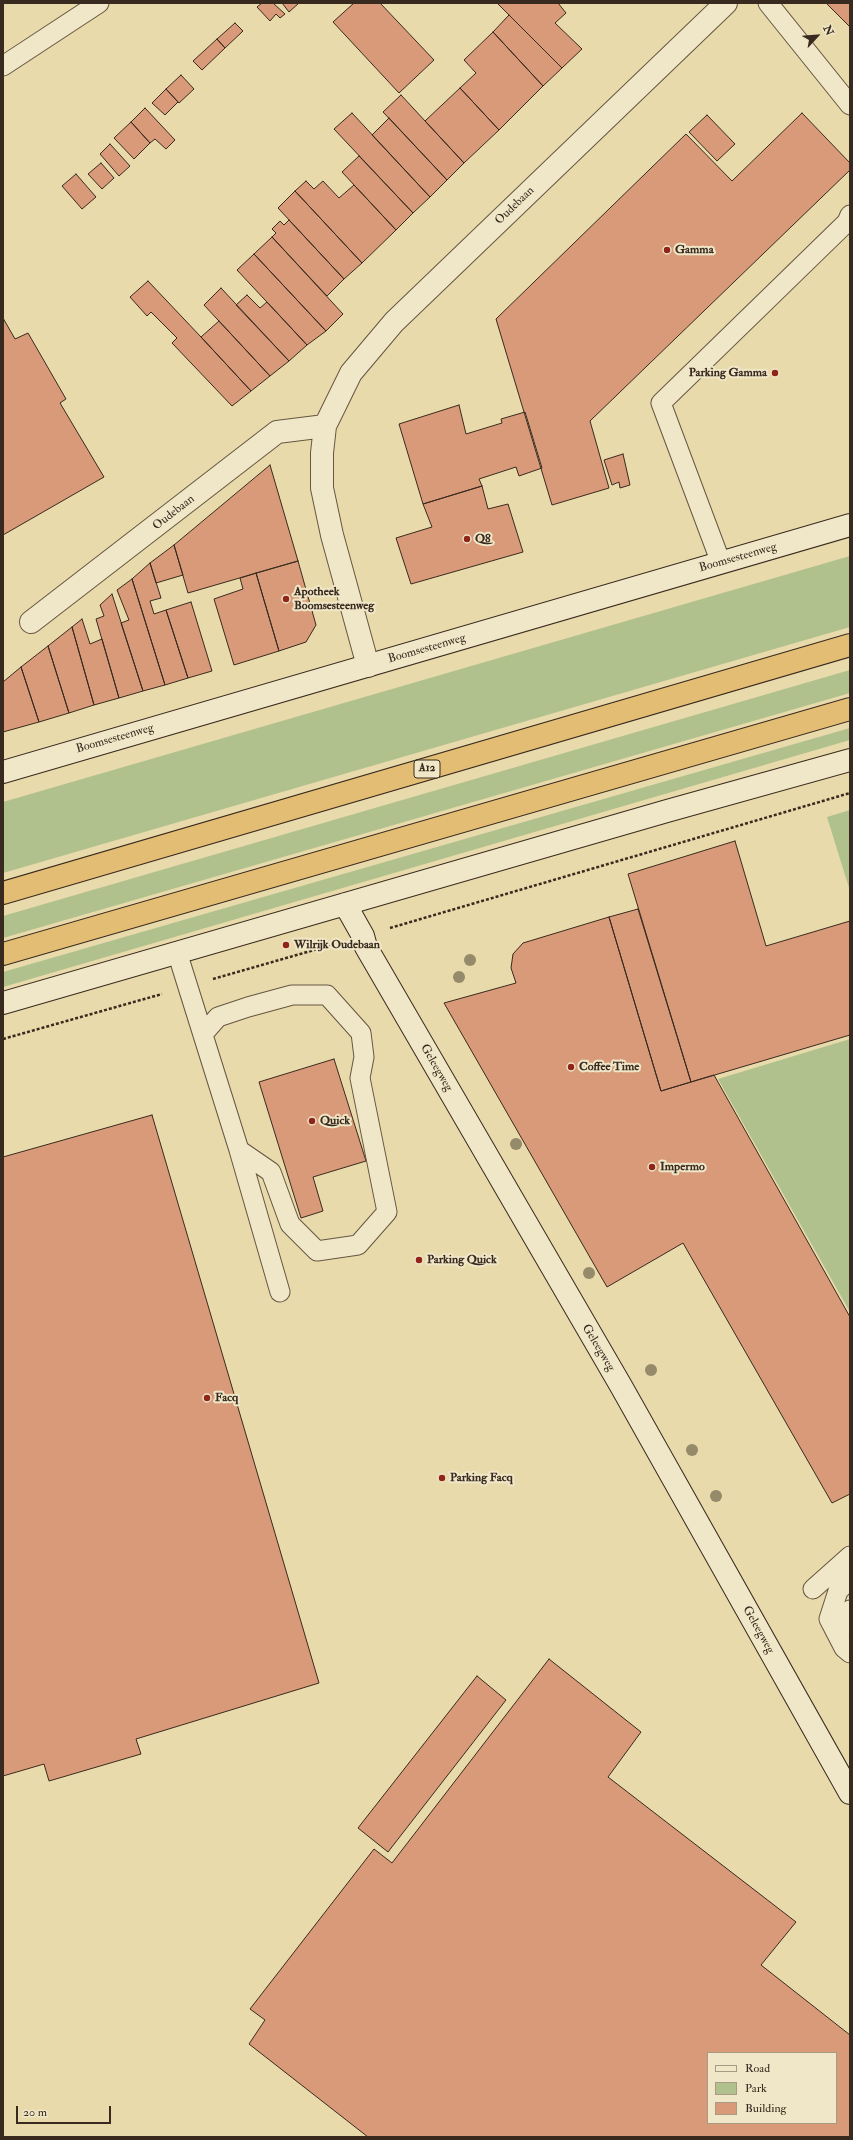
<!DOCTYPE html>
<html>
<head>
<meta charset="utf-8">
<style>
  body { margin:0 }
  #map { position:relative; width:853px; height:2140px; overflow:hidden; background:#e8daaa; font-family:"IM FELL Double Pica",serif }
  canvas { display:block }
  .frame { position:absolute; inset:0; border:4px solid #392a1f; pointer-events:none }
  .legend { position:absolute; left:707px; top:2052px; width:130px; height:72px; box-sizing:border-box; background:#f0e7c8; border:1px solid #a79b84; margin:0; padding:5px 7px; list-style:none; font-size:12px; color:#392a1f }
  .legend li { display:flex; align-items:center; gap:8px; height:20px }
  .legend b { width:20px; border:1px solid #a79b84 }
  .north { position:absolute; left:797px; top:16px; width:40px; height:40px; -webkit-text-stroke:3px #f0e7c8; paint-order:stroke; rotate:64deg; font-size:11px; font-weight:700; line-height:16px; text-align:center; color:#392a1f }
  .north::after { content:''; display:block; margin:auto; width:14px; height:18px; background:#392a1f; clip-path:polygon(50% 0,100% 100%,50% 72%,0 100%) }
  .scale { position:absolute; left:16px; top:2106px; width:95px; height:18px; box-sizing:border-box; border:2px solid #392a1f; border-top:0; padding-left:5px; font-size:12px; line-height:14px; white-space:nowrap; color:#392a1f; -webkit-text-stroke:3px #f0e7c8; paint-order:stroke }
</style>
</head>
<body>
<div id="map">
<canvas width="853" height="2140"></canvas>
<div class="frame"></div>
<ul class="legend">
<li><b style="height:5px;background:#f0e7c8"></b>Road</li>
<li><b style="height:11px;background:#b0c18d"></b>Park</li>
<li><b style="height:11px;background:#d89a78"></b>Building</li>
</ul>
<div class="north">N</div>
<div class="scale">20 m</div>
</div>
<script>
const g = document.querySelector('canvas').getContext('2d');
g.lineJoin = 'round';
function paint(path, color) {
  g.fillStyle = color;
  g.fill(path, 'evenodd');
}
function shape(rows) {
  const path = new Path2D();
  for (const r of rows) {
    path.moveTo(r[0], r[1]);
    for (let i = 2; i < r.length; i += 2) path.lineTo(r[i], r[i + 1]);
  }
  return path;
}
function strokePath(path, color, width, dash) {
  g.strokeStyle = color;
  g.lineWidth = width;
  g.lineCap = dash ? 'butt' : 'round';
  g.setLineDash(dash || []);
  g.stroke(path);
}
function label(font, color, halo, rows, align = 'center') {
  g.font = font + ' "IM FELL Double Pica",serif';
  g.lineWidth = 4;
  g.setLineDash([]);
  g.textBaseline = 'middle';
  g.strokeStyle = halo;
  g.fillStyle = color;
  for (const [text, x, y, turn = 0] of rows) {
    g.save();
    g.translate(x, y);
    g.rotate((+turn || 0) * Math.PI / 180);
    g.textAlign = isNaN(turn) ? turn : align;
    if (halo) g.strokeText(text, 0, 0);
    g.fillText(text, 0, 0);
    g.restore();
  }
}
paint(shape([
  [850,556,850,627,3,873,3,802],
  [850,670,850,693,3,938,3,916],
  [850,728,850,740,3,987,3,972],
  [850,810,850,891,827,817],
  [850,1039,850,1312,718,1079]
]), '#b0c18d');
const building = shape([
  [262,3,273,3,285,14,280,18,276,14,270,21,257,7,262,3],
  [282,3,299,3,289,12,282,3],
  [354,3,380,3,434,60,399,93,333,22,354,3],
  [497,3,558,3,566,13,555,23,582,49,562,68,497,3],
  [826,3,850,3,850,27,826,3],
  [509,15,562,68,543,86,493,32,509,15],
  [235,23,243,31,225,48,217,39,235,23],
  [493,32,543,86,499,130,460,88,476,73,464,60,493,32],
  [217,39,225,48,202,70,193,61,217,39],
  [181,75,194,89,179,103,166,89,181,75],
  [460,88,499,130,464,163,425,121,460,88],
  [166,89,178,102,165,115,152,103,166,89],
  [401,95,464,163,447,180,383,112,401,95],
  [145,108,175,140,166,149,155,139,150,143,131,122,145,108],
  [352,113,430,197,413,213,334,129,352,113],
  [802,113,850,163,850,170,590,421,609,488,552,505,496,319,686,134,732,181,802,113],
  [707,115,735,144,717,161,689,132,707,115],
  [389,118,447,180,430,197,372,135,389,118],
  [131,122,150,143,134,159,114,138,131,122],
  [110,144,130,166,119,176,100,154,110,144],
  [359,156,413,213,396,230,342,172,359,156],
  [101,163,114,178,102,189,88,174,101,163],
  [76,174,96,197,82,209,62,186,76,174],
  [306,181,314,189,323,181,339,198,354,185,396,230,362,263,295,191,306,181],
  [295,191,362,263,344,279,278,208,295,191],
  [289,220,344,279,327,296,272,237,276,233,272,229,280,221,284,225,289,220],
  [272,237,343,314,326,331,254,254,272,237],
  [254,254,326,331,307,345,237,270,254,254],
  [148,281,201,337,251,391,232,406,172,343,177,338,151,312,147,316,130,297,148,281],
  [221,288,289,361,270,376,204,305,221,288],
  [247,295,260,308,267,302,307,345,289,361,236,305,247,295],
  [3,318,15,339,28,333,66,399,60,403,104,477,3,535,3,318],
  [219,321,270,376,251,391,201,337,219,321],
  [459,405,466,434,502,423,501,419,525,412,542,468,519,476,516,467,479,479,482,486,423,504,399,424,459,405],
  [623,454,630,485,620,488,619,482,612,485,604,460,623,454],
  [270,465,298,561,188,593,174,545,270,465],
  [482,486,488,509,508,504,523,552,411,584,396,538,432,527,423,504,482,486],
  [174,545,183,575,156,583,150,563,174,545],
  [298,561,316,625,306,642,279,651,256,573,298,561],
  [150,563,161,598,150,601,154,614,166,610,188,678,165,685,132,579,150,563],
  [256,573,279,651,234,665,214,599,243,589,240,578,256,573],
  [132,579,165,685,143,691,121,623,129,620,117,590,132,579],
  [112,594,143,691,119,698,96,619,104,616,100,605,112,594],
  [191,602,212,671,188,678,166,610,191,602],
  [82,619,90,644,102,639,119,698,94,705,72,627,82,619],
  [72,627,94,705,69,713,48,646,72,627],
  [48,646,69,713,39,722,21,667,48,646],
  [21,667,39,722,3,732,3,682,21,667],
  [735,841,766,946,850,921,850,1035,691,1082,628,874,735,841],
  [638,909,691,1082,661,1091,609,917,638,909],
  [609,917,661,1091,714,1075,850,1317,850,1494,832,1503,683,1243,607,1287,444,1003,516,983,511,968,513,954,523,943,609,917],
  [334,1059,366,1161,313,1177,323,1211,301,1218,259,1082,334,1059],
  [152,1115,319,1683,136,1739,141,1754,49,1781,44,1764,3,1776,3,1157,152,1115],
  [549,1659,641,1732,608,1777,796,1922,761,1965,850,2035,850,2137,368,2137,249,2044,265,2020,250,2009,374,1849,392,1863,549,1659],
  [708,2053,836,2053,836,2123,708,2123,708,2053],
  [477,1676,506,1700,388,1852,358,1828,477,1676]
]);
paint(building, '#d89a78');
strokePath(building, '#392a1f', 1);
const lane = shape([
  [768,3,850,105],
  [3,66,99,3],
  [721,563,661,403,847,222,850,215],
  [177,952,239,1150,280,1292],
  [203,1034,218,1017,248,1007,292,995,327,995,361,1033,364,1057,360,1078,387,1212,358,1245,317,1251,290,1224,271,1172,239,1150],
  [850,1579,838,1591,829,1619,844,1648,850,1653],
  [813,1589,850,1556],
  [850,1610,847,1618,850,1627]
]);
const street = shape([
  [31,622,277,432,325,426],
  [368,666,332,535,322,488,322,453,325,426,351,373,394,322,726,3]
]);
const secondary = shape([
  [3,772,850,525],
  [345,904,363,936,366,947,621,1386,850,1793],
  [3,1003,667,811,850,760]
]);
const highway = shape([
  [3,893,850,645],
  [3,954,850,709]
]);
strokePath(lane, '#655642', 21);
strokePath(street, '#655642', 24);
strokePath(secondary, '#392a1f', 24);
strokePath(highway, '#392a1f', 24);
strokePath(shape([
  [390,928,850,793],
  [213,979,335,944],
  [3,1039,162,994]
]), '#392a1f', 2.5, [3, 2]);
strokePath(lane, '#f0e7c8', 19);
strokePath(street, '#f0e7c8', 22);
strokePath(secondary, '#f0e7c8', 22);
strokePath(highway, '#e4bd75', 22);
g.fillStyle = '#958a6a';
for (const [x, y] of [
  [470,960],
  [459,977],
  [516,1144],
  [589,1273],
  [651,1370],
  [692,1450],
  [716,1496]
]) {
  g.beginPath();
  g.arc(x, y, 6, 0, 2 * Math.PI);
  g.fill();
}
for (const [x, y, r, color] of [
  [667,250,4,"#8f2418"],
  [775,373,4,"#8f2418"],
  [467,539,4,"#8f2418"],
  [286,599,4,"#8f2418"],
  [286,945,4,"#8f2418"],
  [571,1067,4,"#8f2418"],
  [312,1121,4,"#8f2418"],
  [652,1167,4,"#8f2418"],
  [419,1260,4,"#8f2418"],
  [207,1398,4,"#8f2418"],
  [442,1478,4,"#8f2418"]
]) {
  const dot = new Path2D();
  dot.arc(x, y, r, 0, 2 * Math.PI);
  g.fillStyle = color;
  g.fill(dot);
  strokePath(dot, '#f0e7c8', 1.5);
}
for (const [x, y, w] of [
  [427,769,26]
]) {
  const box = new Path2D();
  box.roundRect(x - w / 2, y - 9, w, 18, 3);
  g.fillStyle = '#f0e7c8';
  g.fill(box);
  strokePath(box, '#392a1f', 1);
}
label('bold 11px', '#392a1f', null, [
  ["A12",427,769]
]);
label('12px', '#392a1f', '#f0e7c8', [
  ["Oudebaan",515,206,-44],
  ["Oudebaan",174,513,-38],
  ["Boomsesteenweg",738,558,-16],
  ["Boomsesteenweg",427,649,-16],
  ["Boomsesteenweg",115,739,-16],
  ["Geleegweg",436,1068,60],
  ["Geleegweg",598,1348,59],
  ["Geleegweg",758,1630,61]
]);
label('bold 12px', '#392a1f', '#f0e7c8', [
  ["Gamma",675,250],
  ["Parking Gamma",767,373,"right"],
  ["Q8",475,539],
  ["Apotheek",294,592],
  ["Boomsesteenweg",294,606],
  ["Wilrijk Oudebaan",294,945],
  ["Coffee Time",579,1067],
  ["Quick",320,1121],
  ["Impermo",660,1167],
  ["Parking Quick",427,1260],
  ["Facq",215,1398],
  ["Parking Facq",450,1478]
], 'left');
</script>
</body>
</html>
